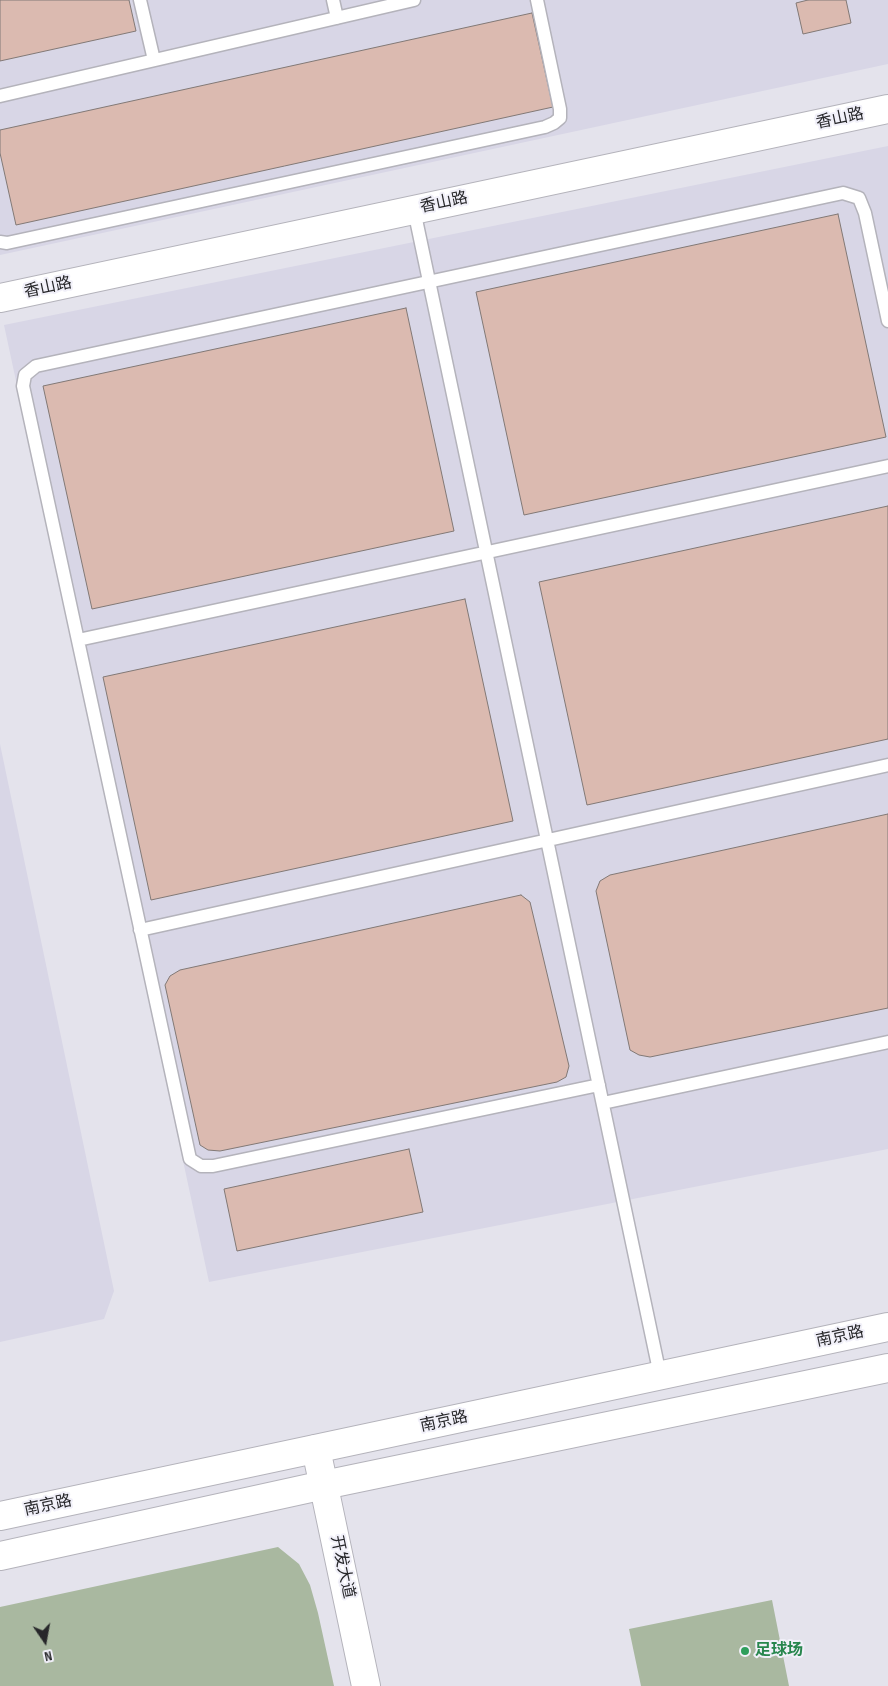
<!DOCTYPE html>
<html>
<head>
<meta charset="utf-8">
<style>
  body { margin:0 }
  #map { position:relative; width:888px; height:1686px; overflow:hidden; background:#e4e3ec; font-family:"Sofia Sans Condensed",sans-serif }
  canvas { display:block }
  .north { position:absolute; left:20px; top:1616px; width:50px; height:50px; -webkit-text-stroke:4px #f1f0f9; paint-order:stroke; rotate:168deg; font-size:14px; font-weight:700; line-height:20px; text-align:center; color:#27272a }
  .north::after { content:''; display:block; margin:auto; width:18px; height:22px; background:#27272a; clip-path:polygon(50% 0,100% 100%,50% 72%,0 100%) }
</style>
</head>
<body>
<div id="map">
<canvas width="888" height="1686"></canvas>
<div class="north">N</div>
</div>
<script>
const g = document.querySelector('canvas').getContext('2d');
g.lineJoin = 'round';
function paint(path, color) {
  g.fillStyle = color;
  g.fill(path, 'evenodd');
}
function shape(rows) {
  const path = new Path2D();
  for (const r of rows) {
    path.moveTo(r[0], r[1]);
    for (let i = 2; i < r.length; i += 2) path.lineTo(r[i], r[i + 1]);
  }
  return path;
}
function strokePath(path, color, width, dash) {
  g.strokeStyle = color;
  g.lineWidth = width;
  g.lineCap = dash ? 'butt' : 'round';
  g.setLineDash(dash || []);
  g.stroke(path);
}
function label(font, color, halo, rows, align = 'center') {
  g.font = font + ' "Sofia Sans Condensed","Noto Sans SC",sans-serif';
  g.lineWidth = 4;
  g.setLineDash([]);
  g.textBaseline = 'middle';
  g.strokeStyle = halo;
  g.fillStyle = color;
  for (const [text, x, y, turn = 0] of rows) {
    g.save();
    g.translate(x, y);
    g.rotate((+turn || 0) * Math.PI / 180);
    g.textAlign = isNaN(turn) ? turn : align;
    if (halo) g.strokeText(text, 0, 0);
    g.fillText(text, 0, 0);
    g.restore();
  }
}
paint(shape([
  [0,0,888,0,888,64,0,255],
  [888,146,888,1149,209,1282,4,325],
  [0,744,114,1291,104,1319,0,1342]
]), '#d8d6e6');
paint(shape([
  [278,1547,299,1564,310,1585,318,1613,334,1686,0,1686,0,1607],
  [772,1600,789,1686,641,1686,629,1629]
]), '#a9b8a0');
const building = shape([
  [0,0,129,0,136,31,0,61,0,0],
  [808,0,846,0,851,23,803,34,796,3,808,0],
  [532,13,553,107,16,225,0,153,0,130,532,13],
  [838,214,886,437,524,515,476,292,838,214],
  [406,308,454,531,92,609,43,386,406,308],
  [888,506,888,739,587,805,539,582,888,506],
  [465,599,513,821,151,900,103,677,465,599],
  [888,814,888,1008,650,1057,639,1055,630,1050,596,891,600,881,610,875,888,814],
  [521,895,530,902,569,1066,566,1077,557,1082,220,1151,208,1150,200,1145,165,985,170,976,180,970,521,895],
  [409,1149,423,1212,237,1251,224,1189,409,1149]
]);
paint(building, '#dbbab0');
strokePath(building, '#827976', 1);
const lane = shape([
  [140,0,154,60],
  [333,0,337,18],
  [0,96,414,0],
  [414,210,660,1375],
  [0,242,7,243,545,127,554,123,560,118,560,109,537,0],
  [78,640,888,466],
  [140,930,888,765],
  [599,1085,213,1166,201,1166,190,1159,23,386,25,375,36,366,843,193,859,198,865,213,888,321],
  [603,1103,888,1042]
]);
const secondary = shape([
  [0,298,888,109],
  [316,1449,366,1686]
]);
const primary = shape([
  [0,1516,888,1327],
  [0,1556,324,1485,888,1368]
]);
strokePath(lane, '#b4b3bb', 15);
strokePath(secondary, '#b4b3bb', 30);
strokePath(primary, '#b4b3bb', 30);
strokePath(lane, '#fff', 12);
strokePath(secondary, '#fff', 28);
strokePath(primary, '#fff', 28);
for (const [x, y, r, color] of [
  [745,1651,5,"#2e9e5b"]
]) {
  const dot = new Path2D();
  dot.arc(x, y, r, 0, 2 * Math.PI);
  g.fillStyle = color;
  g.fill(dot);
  strokePath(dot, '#f1f0f9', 2);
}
label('16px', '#27272a', '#f1f0f9', [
  ["香山路",840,119,-12],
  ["香山路",444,203,-12],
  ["香山路",48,288,-12],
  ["南京路",840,1337,-12],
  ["南京路",444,1422,-12],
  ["南京路",48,1506,-12],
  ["开发大道",342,1567,78]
]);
label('bold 16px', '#27864d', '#f1f0f9', [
  ["足球场",755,1651]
], 'left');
</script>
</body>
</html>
